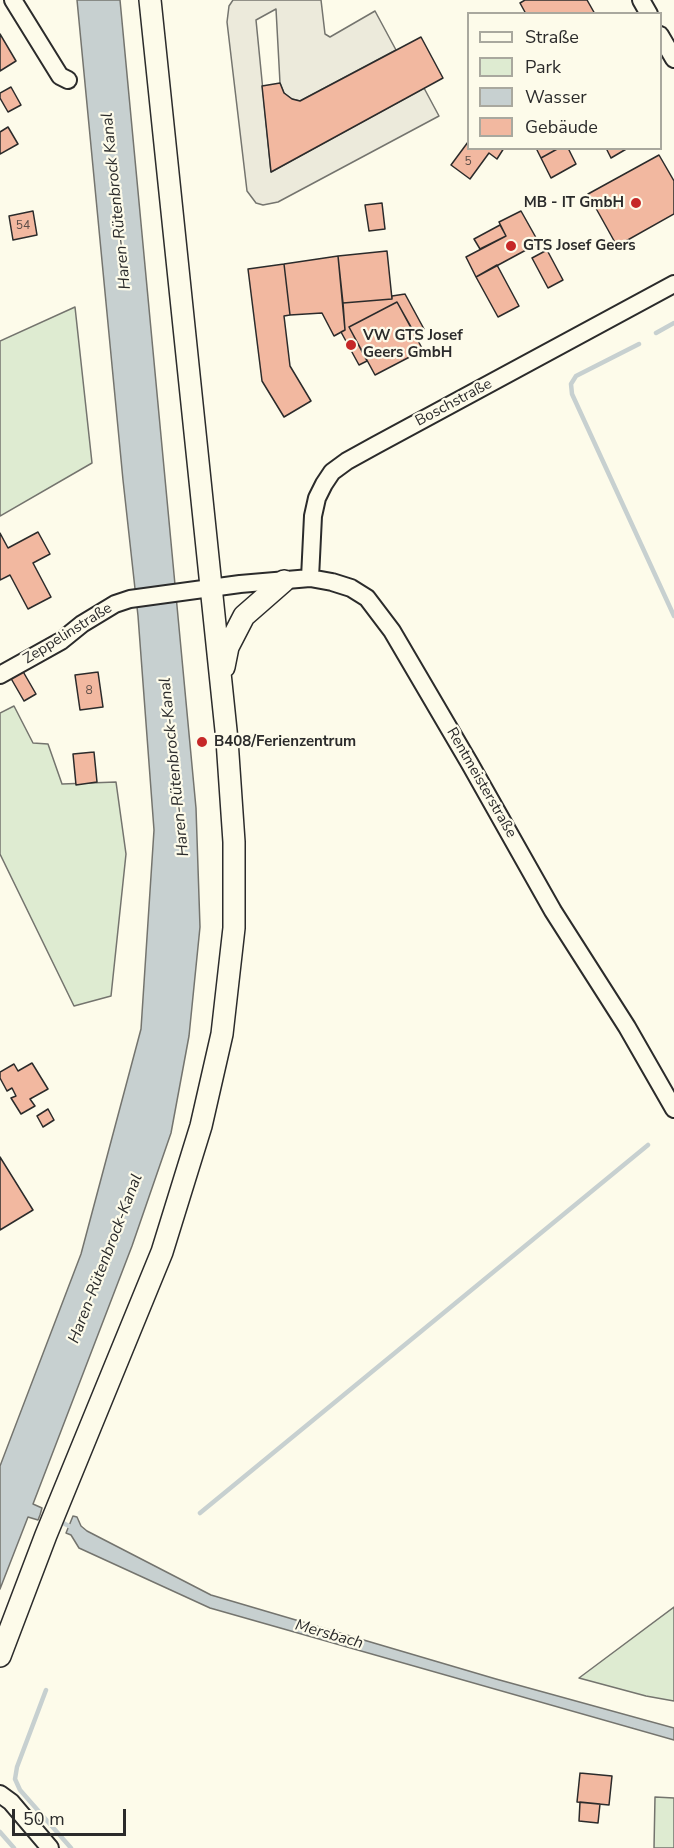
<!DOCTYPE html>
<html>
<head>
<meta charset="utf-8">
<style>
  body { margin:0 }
  #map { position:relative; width:674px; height:1848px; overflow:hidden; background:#fdfbea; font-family:"Nunito Sans",sans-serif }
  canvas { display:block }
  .legend { position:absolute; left:467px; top:12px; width:195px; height:138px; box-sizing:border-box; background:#fdfbea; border:2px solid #a9a89e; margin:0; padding:8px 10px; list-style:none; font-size:18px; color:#2b2b2b }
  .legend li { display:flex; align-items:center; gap:12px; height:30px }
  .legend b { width:30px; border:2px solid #a9a89e }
  .scale { position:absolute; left:12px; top:1809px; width:114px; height:27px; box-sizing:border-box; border:3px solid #2b2b2b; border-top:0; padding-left:8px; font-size:18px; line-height:21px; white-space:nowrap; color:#2b2b2b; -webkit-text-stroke:4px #fdfbea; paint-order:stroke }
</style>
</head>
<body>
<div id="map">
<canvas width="674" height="1848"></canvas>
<ul class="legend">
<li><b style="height:8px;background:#fdfbea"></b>Straße</li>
<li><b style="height:16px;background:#deebd1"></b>Park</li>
<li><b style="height:16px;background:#c7d0d0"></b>Wasser</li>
<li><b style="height:16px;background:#f2b8a0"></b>Gebäude</li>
</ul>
<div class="scale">50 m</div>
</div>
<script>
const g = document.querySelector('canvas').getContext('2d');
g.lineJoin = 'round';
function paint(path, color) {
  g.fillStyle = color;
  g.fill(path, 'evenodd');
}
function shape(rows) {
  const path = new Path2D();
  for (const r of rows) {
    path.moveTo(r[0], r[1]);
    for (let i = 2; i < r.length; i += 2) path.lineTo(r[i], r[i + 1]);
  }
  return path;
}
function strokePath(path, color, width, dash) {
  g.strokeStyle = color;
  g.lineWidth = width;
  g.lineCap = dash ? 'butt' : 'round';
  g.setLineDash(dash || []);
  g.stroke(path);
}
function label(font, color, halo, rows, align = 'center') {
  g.font = font + ' "Nunito Sans",sans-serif';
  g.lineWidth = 4.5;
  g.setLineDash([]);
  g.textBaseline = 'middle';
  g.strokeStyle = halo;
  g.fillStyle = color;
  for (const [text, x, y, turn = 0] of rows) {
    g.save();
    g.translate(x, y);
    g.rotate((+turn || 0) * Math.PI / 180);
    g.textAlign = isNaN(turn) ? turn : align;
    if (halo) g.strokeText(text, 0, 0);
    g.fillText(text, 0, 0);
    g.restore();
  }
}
const green = shape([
  [75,307,92,463,0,516,0,341,75,307],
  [14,706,33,743,48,744,62,784,116,782,126,854,111,996,74,1006,0,854,0,713,14,706],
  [674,1607,674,1701,646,1696,579,1678,674,1607],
  [655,1797,674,1798,674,1848,654,1848,655,1797]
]);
paint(green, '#deebd1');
strokePath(green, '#74746e', 1.5);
const parking = shape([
  [233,0,321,0,325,34,330,37,375,11,396,50,300,101,292,99,284,93,280,83,276,9,256,20,271,172,424,88,439,116,278,202,263,205,256,203,247,191,227,22,229,6,233,0]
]);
paint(parking, '#eceadb');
strokePath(parking, '#74746e', 1.5);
const water = shape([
  [77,0,120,0,196,808,200,927,189,1036,171,1133,132,1246,33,1504,42,1508,40,1515,38,1520,28,1517,0,1589,0,1466,81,1254,141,1029,154,830,138,616,123,480,77,0],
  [73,1516,77,1517,81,1526,87,1531,211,1595,496,1679,674,1728,674,1740,210,1608,79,1548,71,1535,66,1533,73,1516]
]);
paint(water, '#c7d0d0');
strokePath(water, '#74746e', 1.5);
strokePath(shape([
  [656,333,674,323],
  [639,344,576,376,571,384,572,394,674,616],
  [200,1513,648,1145],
  [57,1520,73,1528],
  [46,1690,17,1767,15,1779,20,1790,71,1848],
  [0,1832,14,1848]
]), '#c7d0d0', 4.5);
const building = shape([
  [525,0,587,0,595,14,526,14,520,3,525,0],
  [0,34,16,61,0,71,0,34],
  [421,37,443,78,271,172,262,86,280,83,284,93,292,99,300,101,421,37],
  [11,87,21,105,8,112,0,98,0,93,11,87],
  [8,127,18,144,0,154,0,132,8,127],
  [468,142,468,148,504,148,497,159,489,153,470,179,451,165,468,142],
  [536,148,559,148,541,158,536,148],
  [559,148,568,148,576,164,551,178,541,158,559,148],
  [606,148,628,148,611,158,606,148],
  [659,155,674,181,674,214,617,246,588,194,659,155],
  [382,203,385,229,369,231,365,205,382,203],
  [33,211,37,235,13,240,9,216,33,211],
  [521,211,539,243,476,277,466,257,506,236,499,222,521,211],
  [500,225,506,236,480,249,474,239,500,225],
  [547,250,563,280,548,288,532,258,547,250],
  [387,251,392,299,343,303,338,256,387,251],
  [338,256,345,330,334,336,322,313,290,315,284,264,338,256],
  [284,264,290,315,284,316,290,366,311,401,284,417,262,381,248,269,284,264],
  [497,265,519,306,498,317,476,277,497,265],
  [405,294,424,329,415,334,397,302,349,327,367,361,359,365,341,332,345,330,343,303,392,299,392,296,405,294],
  [397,302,423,350,375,375,349,327,397,302],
  [38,532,50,554,33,563,51,597,28,609,10,575,0,580,0,533,8,548,38,532],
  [21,668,36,694,24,701,9,675,21,668],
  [98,672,103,707,80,710,75,675,98,672],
  [94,752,97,782,76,785,73,754,94,752],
  [32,1063,48,1089,30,1099,35,1106,21,1114,11,1098,16,1096,12,1088,7,1091,0,1078,0,1072,14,1064,18,1071,32,1063],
  [48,1109,54,1120,43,1127,37,1116,48,1109],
  [0,1157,33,1210,0,1230,0,1157],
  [580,1773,612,1776,609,1805,577,1802,580,1773],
  [580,1802,600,1804,598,1823,579,1821,580,1802]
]);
paint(building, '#f2b8a0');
strokePath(building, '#2b2b2b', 1.5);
const minor = shape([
  [13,0,60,76,68,80],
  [641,0,649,14],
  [660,35,674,59],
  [310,578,313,516,317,498,324,484,332,472,347,461,376,445,674,284],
  [0,675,61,641,82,624,115,604,130,599,240,584,310,578,332,582,351,588,367,598,392,631,470,764,553,911,627,1027,674,1109],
  [0,1794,11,1802,50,1848]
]);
const major = shape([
  [224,667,228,647,244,616,284,581],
  [0,1656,46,1535,162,1252,201,1126,222,1034,234,928,234,842,227,740,150,0]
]);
strokePath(minor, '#2b2b2b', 20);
strokePath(major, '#2b2b2b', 24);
strokePath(minor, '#fdfbea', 16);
strokePath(major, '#fdfbea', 21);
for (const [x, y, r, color] of [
  [636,203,6,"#c62828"],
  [511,246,6,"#c62828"],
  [351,345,6,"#c62828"],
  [202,742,6,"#c62828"]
]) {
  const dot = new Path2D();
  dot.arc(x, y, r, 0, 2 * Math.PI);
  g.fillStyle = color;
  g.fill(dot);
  strokePath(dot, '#fdfbea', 2);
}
label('12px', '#5d4e48', null, [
  ["5",468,162],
  ["54",23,226],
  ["8",89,691]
]);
label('bold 15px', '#2b2b2b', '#fdfbea', [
  ["MB - IT GmbH",624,203,"right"],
  ["GTS Josef Geers",523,246],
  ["VW GTS Josef",363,336],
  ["Geers GmbH",363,353],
  ["B408/Ferienzentrum",214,742]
], 'left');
label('15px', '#2b2b2b', '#fdfbea', [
  ["Boschstraße",454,403,-28],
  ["Zeppelinstraße",68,634,-32],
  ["Rentmeisterstraße",481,783,60]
]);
label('italic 16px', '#2b2b2b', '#fdfbea', [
  ["Haren-Rütenbrock Kanal",117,201,-96],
  ["Haren-Rütenbrock-Kanal",175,767,-96],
  ["Haren-Rütenbrock-Kanal",106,1259,-69],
  ["Mersbach",329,1635,16]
]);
</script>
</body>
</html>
